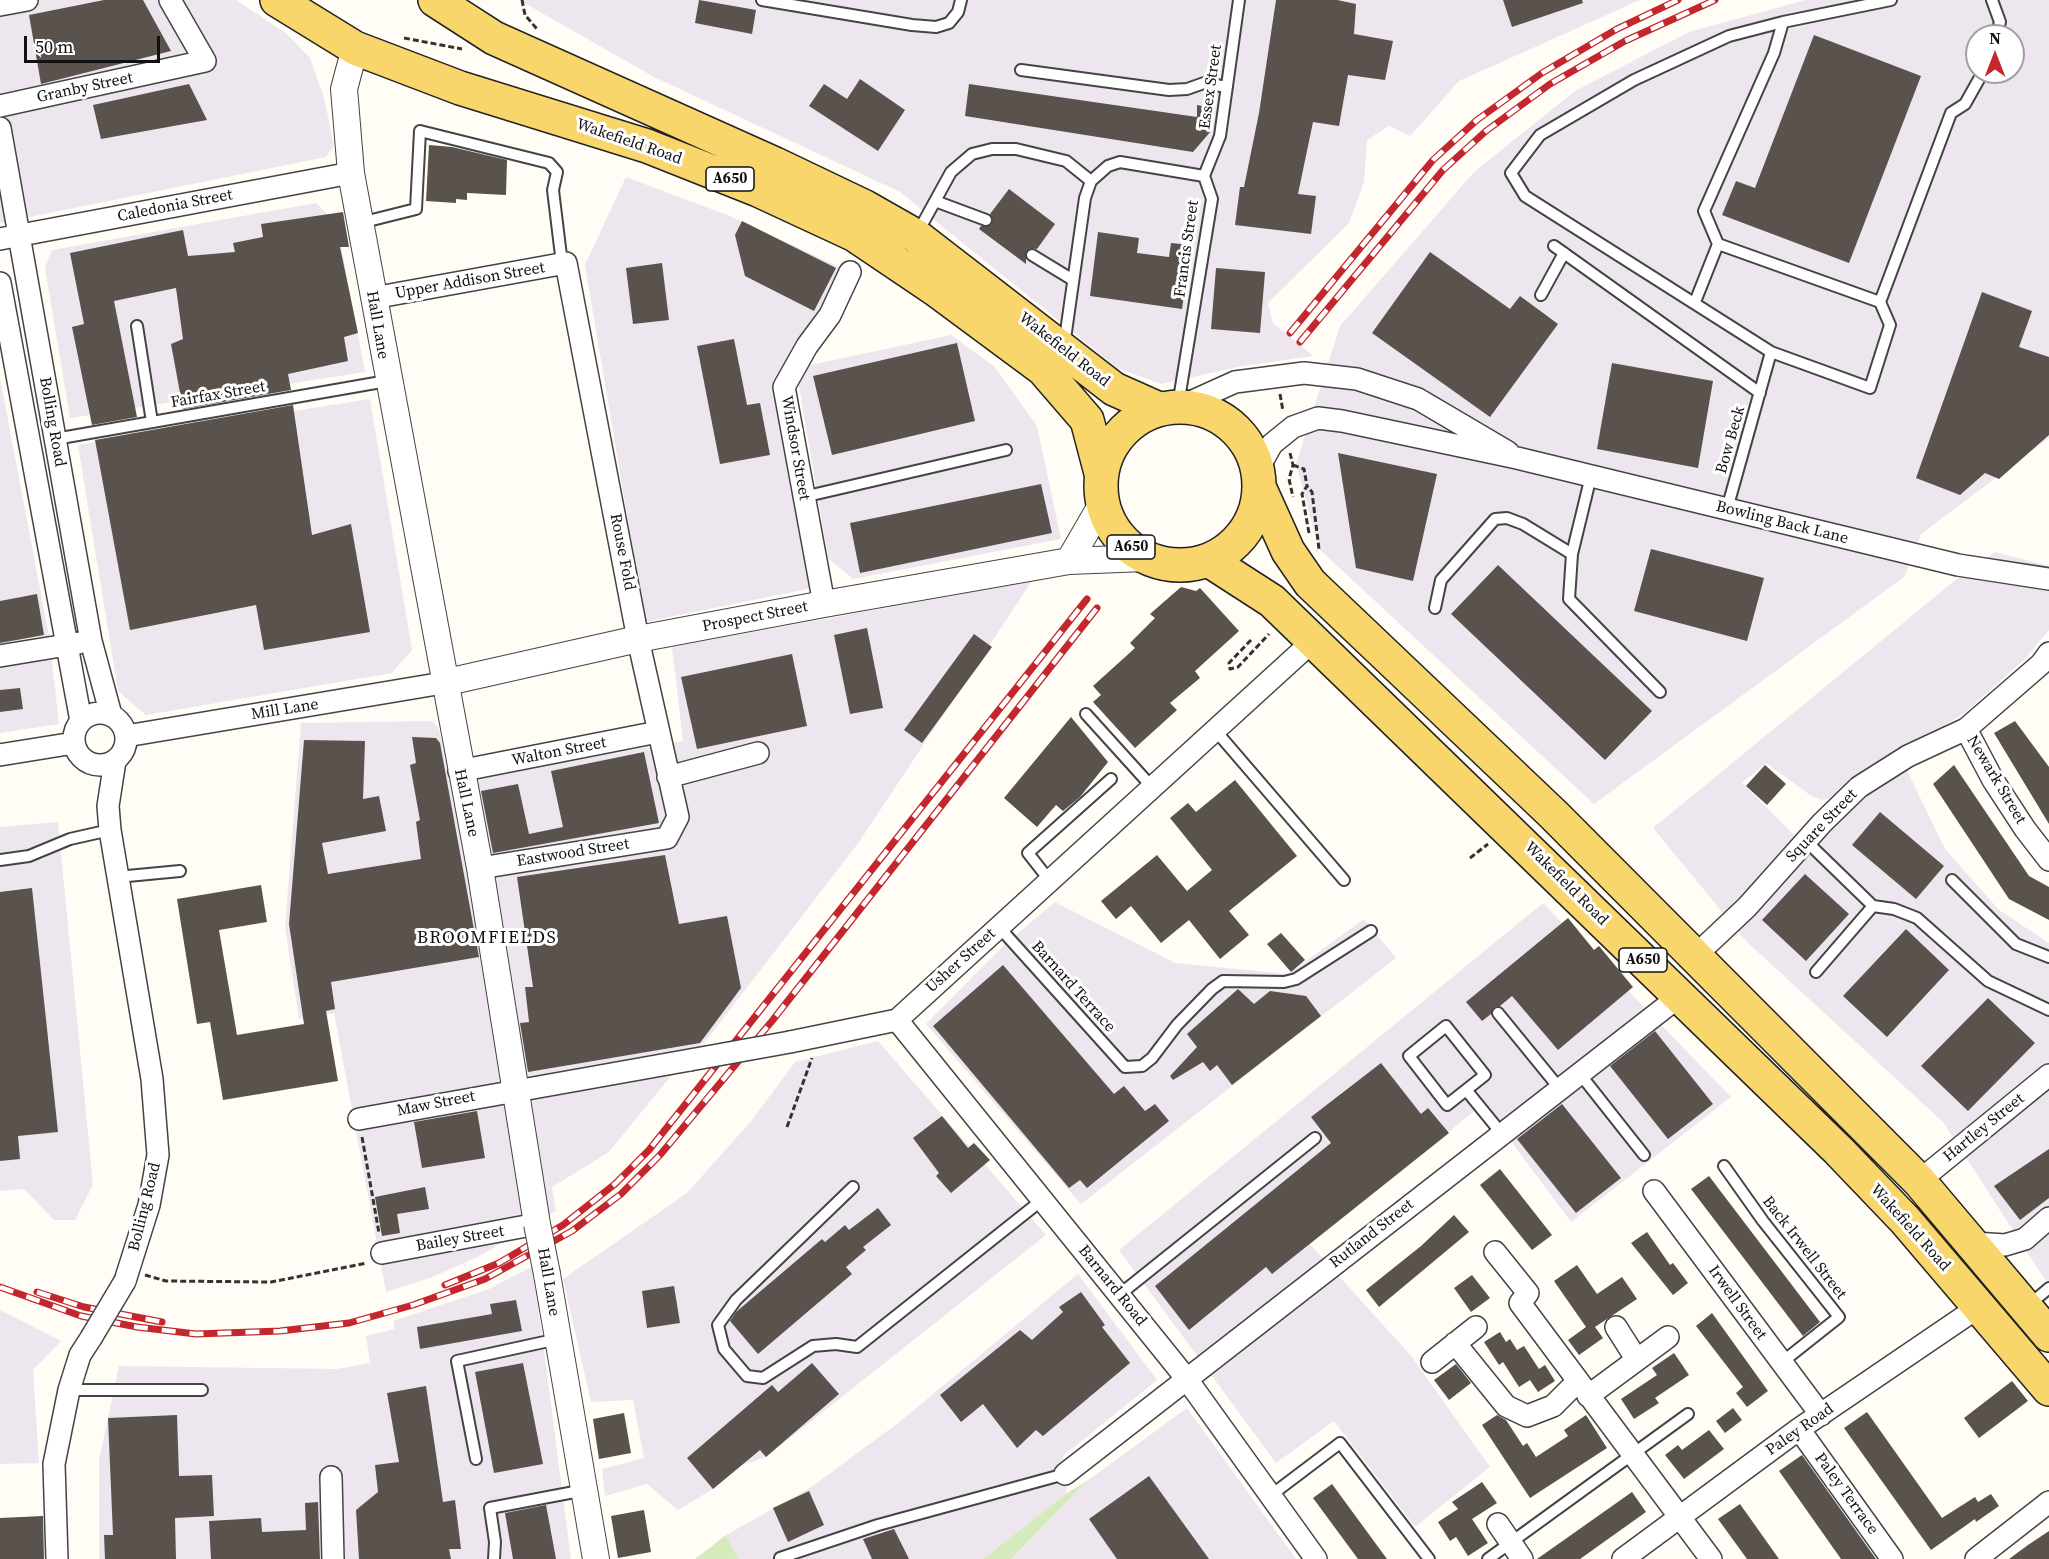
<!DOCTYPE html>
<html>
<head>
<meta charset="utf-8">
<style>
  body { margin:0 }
  #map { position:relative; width:2049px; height:1559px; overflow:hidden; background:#fffdf5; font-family:"Source Serif 4",serif }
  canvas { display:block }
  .north { position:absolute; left:1965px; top:24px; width:60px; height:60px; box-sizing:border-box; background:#fff; border:2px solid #a0a0a0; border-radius:50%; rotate:0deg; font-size:16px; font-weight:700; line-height:24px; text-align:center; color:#111 }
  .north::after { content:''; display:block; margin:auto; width:21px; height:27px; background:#c4262e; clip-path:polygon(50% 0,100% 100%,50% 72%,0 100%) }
  .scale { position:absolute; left:24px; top:36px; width:136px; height:27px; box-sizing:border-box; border:3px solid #111; border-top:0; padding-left:8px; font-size:18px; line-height:21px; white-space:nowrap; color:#111; -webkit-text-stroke:4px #fff; paint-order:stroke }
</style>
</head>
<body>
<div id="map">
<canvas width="2049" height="1559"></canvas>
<div class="north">N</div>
<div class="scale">50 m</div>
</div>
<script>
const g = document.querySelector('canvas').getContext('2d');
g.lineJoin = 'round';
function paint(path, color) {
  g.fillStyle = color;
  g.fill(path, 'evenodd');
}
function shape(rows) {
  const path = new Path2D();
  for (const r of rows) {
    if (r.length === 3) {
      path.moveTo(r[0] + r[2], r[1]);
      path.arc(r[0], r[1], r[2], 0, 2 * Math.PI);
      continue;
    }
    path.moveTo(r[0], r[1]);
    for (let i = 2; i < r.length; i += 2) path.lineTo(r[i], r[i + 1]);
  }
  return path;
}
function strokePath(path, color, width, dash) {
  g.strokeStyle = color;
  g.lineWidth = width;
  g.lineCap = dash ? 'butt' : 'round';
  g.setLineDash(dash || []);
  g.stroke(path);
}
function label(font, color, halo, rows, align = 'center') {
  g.font = font + ' "Source Serif 4",serif';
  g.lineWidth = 6;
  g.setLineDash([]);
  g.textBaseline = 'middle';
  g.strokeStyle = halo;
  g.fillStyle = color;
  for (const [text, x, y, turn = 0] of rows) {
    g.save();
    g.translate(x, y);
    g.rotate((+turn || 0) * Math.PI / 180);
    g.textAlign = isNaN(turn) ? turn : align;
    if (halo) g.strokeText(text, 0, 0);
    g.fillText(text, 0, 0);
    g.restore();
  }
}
paint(shape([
  [0,0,236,0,287,34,310,58,324,97,334,146,326,157,0,223],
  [519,0,1640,0,1459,81,1410,136,1389,126,1367,140,1364,182,1349,223,1268,303,1273,323,1313,356,1242,366,1161,384,1117,368,900,192,654,77],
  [1806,0,2049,0,2049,438,1921,534,1904,577,1594,804,1319,549,1296,464,1340,326,1475,171,1575,91,1689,32],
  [1977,36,2013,36,2013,72,1977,72],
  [626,177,730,216,850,272,775,391,812,588,645,622,585,265],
  [316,203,337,224,365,372,70,418,45,268,52,250],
  [951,335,995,367,1037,426,1061,539,853,579,828,558,799,386,806,366],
  [0,378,49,636,59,724,0,733],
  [370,399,412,650,392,673,146,715,118,691,78,445],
  [1995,552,2049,566,2049,630,2026,658,1963,714,1899,754,1945,849,1999,910,2049,943,2049,1286,1943,1122,1747,942,1653,828,1953,582],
  [1766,763,1810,795,1821,800,1840,797,1797,838,1742,783],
  [1032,581,859,842,709,1037,666,1082,609,1152,552,1187,556,1211,478,1257,430,1278,386,1292,334,1013,299,1019,285,927,301,723,431,721,438,727,452,782,683,741,672,647],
  [58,822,93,1185,75,1220,54,1220,24,1189,0,1191,0,827],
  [1055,902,1175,963,1288,974,1364,919,1396,958,1081,1204,926,1024,1003,946],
  [1543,903,1731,1097,1571,1222,1483,1104,1310,1244,1412,1357,1490,1467,1415,1527,1334,1421,1276,1463,1119,1250],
  [878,1041,1046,1235,766,1457,741,1466,713,1489,678,1510,647,1484,605,1496,602,1469,644,1458,633,1400,591,1402,563,1279,687,1193,752,1120,795,1062],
  [533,1266,571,1559,99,1559,99,1460,119,1366,337,1369,370,1363,366,1336,395,1329,393,1321,489,1289],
  [1078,1274,1157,1380,1063,1456,1067,1493,983,1559,738,1559,726,1535,810,1488,898,1423],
  [0,1310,61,1341,33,1370,39,1463,0,1464],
  [1187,1408,1296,1559,1011,1559,1087,1481]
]), '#eee6ef');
paint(shape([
  [1087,1481,1011,1559,983,1559,1067,1493],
  [726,1535,738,1559,695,1559]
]), '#d5ebbd');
paint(shape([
  [104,0,143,0,171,51,41,84,29,15],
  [699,0,756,10,752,34,695,23],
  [1276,0,1337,0,1356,4,1354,34,1393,41,1385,80,1348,75,1339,126,1313,122,1298,194,1316,196,1311,234,1235,225,1240,187,1244,187,1259,113],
  [1503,0,1582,0,1583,3,1512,27],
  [1814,35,1921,76,1849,263,1722,215,1736,181,1755,188],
  [860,79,905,110,878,151,809,106,824,84,847,99],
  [189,84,207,120,101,139,93,105],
  [969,84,1197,117,1197,105,1213,108,1211,131,1193,152,965,116],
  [429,145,452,147,507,160,506,195,467,193,467,200,456,199,456,203,426,201],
  [1009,189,1055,224,1037,249,1032,248,1026,251,1026,264,979,229,981,226,991,225,993,219,990,214],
  [343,212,349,247,340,247,358,333,344,337,348,361,288,374,291,390,183,409,171,344,183,339,176,288,114,301,137,417,92,425,72,327,84,324,70,253,183,230,188,256,235,252,233,243,263,237,261,224],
  [742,221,836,268,814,311,745,276,735,235],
  [1098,232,1139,238,1137,253,1169,257,1171,243,1191,245,1182,309,1090,296],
  [1430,252,1510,309,1520,296,1558,324,1490,417,1372,333],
  [662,263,669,320,633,324,626,268],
  [1216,268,1265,272,1260,333,1211,329],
  [1982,292,2032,311,2019,347,2049,357,2049,435,1999,479,1985,473,1960,495,1916,478],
  [734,339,747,405,760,403,770,455,720,464,697,346],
  [957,343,975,421,832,455,813,376],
  [1612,363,1713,381,1698,468,1597,449],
  [293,405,312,535,351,524,370,632,264,650,256,605,130,630,95,440],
  [1338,453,1437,474,1413,581,1356,568],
  [1041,484,1052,533,860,573,850,523],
  [1651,549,1764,578,1747,641,1634,611],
  [1498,565,1652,711,1605,760,1451,614],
  [1181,587,1196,591,1200,588,1239,631,1195,671,1200,678,1170,703,1177,710,1135,748,1093,702,1101,695,1093,686,1135,648,1130,643,1155,618,1150,614],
  [37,594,44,635,0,643,0,601],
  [867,628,883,708,850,714,834,635],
  [974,634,992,647,922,743,904,730],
  [792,654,807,726,697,749,681,677],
  [20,688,23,709,0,712,0,690],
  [1071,717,1108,762,1080,797,1063,811,1056,805,1037,827,1004,798],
  [2015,721,2049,767,2049,824,1994,733],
  [412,737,436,738,440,743,479,957,331,982,335,1009,326,1011,338,1081,223,1100,210,1022,197,1024,177,899,261,885,267,922,219,930,237,1035,304,1024,289,924,304,740,365,741,363,799,379,796,386,831,322,843,328,874,421,859,416,822,420,820,410,765,416,763],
  [644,752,659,823,493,853,481,791,518,784,529,834,563,827,551,771],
  [1765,765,1786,784,1767,805,1746,786],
  [1954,765,2029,876,2049,887,2049,920,2009,899,1933,784],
  [1235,780,1297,856,1229,911,1249,935,1220,959,1189,920,1161,943,1131,906,1116,919,1101,901,1157,855,1187,891,1212,870,1170,818,1188,803,1196,812],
  [1880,812,1944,866,1916,899,1852,845],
  [665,855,679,924,727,916,741,988,700,1043,528,1072,520,1023,529,1022,525,987,533,987,517,877],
  [1805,874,1849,914,1806,961,1762,920],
  [32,888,58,1132,18,1136,20,1159,0,1161,0,892],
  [1568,918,1594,950,1599,946,1633,987,1558,1050,1512,996,1500,1006,1494,1007,1491,1014,1482,1021,1466,1002],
  [1906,929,1949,970,1887,1037,1843,996],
  [1281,933,1305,960,1291,972,1267,944],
  [1003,965,1114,1094,1124,1086,1145,1111,1155,1104,1169,1121,1087,1188,1080,1180,1069,1188,933,1026],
  [1238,989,1254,1004,1270,991,1306,996,1321,1016,1232,1085,1217,1065,1210,1071,1203,1062,1173,1080,1170,1076,1197,1047,1187,1034],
  [1988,998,2035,1043,1968,1111,1921,1066],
  [1655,1031,1713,1104,1668,1139,1610,1066],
  [1381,1063,1421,1114,1428,1108,1449,1133,1272,1274,1266,1267,1189,1330,1155,1286,1331,1143,1311,1117],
  [1562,1104,1621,1178,1576,1213,1517,1139],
  [477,1111,485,1158,422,1168,414,1122],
  [942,1116,968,1148,974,1143,990,1160,951,1193,936,1176,939,1173,913,1138],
  [2049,1149,2049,1198,2020,1220,1994,1186],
  [1500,1169,1552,1235,1532,1250,1480,1185],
  [1709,1176,1820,1322,1803,1336,1691,1189],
  [425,1187,429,1209,397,1214,400,1233,382,1236,375,1197],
  [878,1208,891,1225,863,1247,866,1250,846,1267,852,1274,758,1354,730,1321,736,1312,822,1239,825,1242,845,1225,849,1230],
  [1454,1215,1469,1232,1379,1307,1366,1290,1421,1246],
  [1647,1232,1670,1265,1673,1263,1688,1283,1673,1295,1631,1243],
  [1577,1265,1597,1294,1622,1277,1637,1299,1595,1327,1603,1338,1579,1355,1568,1340,1586,1327,1554,1281],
  [1472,1275,1490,1298,1471,1312,1454,1288],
  [674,1286,680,1323,647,1328,642,1291],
  [1081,1292,1105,1325,1102,1327,1130,1363,1043,1436,1036,1430,1017,1448,983,1404,961,1422,940,1395,1020,1330,1032,1340,1063,1312,1059,1307],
  [516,1300,522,1331,420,1349,417,1327,492,1314,490,1304],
  [1712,1313,1768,1391,1747,1407,1736,1393,1743,1387,1696,1326],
  [1500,1332,1506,1342,1510,1339,1517,1350,1524,1346,1539,1369,1545,1365,1555,1381,1538,1392,1530,1380,1519,1387,1503,1362,1499,1365,1484,1342],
  [1674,1353,1689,1375,1655,1398,1659,1403,1634,1419,1621,1399,1657,1375,1652,1368],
  [523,1363,543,1464,494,1473,475,1372],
  [812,1363,839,1394,766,1457,760,1450,713,1489,687,1458,772,1385,778,1392],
  [1456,1364,1471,1383,1449,1400,1434,1380],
  [2012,1381,2028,1401,1979,1438,1964,1418],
  [426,1386,443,1502,455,1500,461,1549,449,1549,451,1559,359,1559,356,1510,378,1492,375,1465,399,1462,387,1393],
  [1733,1408,1742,1420,1725,1433,1716,1421],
  [1867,1412,1942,1518,1975,1497,1978,1502,1991,1494,1999,1506,1976,1522,1975,1519,1931,1550,1844,1428],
  [624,1413,631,1453,599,1459,593,1419],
  [177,1415,179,1476,212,1475,214,1516,175,1518,176,1559,105,1559,104,1535,113,1535,108,1418],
  [1497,1415,1506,1420,1523,1446,1527,1443,1536,1457,1568,1436,1564,1430,1586,1415,1607,1448,1530,1498,1482,1425],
  [1709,1430,1724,1449,1684,1479,1665,1455,1678,1445,1682,1450],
  [1802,1455,1876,1559,1841,1559,1779,1471],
  [1149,1476,1209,1559,1117,1559,1089,1519],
  [1482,1482,1497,1503,1472,1519,1488,1543,1468,1556,1456,1537,1450,1541,1438,1522,1458,1509,1452,1502],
  [1332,1484,1387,1559,1358,1559,1313,1498],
  [809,1491,824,1525,788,1542,773,1508],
  [1632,1492,1646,1512,1580,1559,1537,1559],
  [318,1502,320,1559,211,1559,209,1521,261,1518,262,1532,306,1530,305,1503],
  [1740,1504,1779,1559,1747,1559,1718,1519],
  [546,1505,556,1559,513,1559,505,1513],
  [644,1510,651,1552,618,1558,611,1516],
  [43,1516,44,1559,0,1559,0,1518],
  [894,1529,909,1559,872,1559,863,1539],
  [2049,1531,2049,1559,2009,1559,2028,1545]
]), '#5a524d');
const service = shape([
  [762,0,912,25,936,27,949,23,958,12,961,0],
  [1992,0,2000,22,1996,36],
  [1783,22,1729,36,1634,80,1540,135,1511,173,1525,196,1771,352,1870,388,1890,325,1880,302,1951,113,1965,104,1983,72],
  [1021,70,1169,90,1187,89,1204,83,1227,87],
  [1204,176,1220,136,1239,0],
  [935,201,986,220],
  [360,223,416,209,420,131,549,163,557,172,553,190,562,264],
  [918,232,951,172,972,154,992,149,1016,149,1066,161,1091,181],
  [1718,244,1880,302],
  [1554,246,1760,393],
  [1032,255,1073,280],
  [1541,295,1564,253],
  [1695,302,1718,244,1704,211,1774,53,1783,22,1891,0],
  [137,326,152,422],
  [1064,346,1085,198,1091,181,1108,166,1120,162,1204,176],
  [1178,405,1212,199,1204,176],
  [55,439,387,381],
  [803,497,1006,450],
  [1727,509,1771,352],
  [1572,554,1569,599,1660,692],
  [1435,608,1441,580,1495,519,1507,518,1523,524,1572,554,1591,476],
  [1086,714,1152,787],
  [1215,730,1344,880],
  [1806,841,1873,906,1894,909,1917,918,1988,981,2049,1010],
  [0,860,29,856,70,839,110,830],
  [117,877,180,871],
  [1952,880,2016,944,2049,957],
  [1050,881,1028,853,1111,779],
  [999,927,1125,1067,1142,1066,1152,1058,1177,1025,1212,989,1223,981,1284,982,1296,979,1371,931],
  [1816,972,1873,906],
  [1498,1013,1560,1089],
  [1446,1026,1485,1075,1447,1105,1409,1056,1446,1026],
  [1580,1074,1644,1155],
  [1467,1091,1502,1134],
  [1724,1166,1763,1221,1839,1317,1781,1363],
  [853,1187,736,1300,718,1325,724,1349,747,1376,763,1378,813,1346,836,1344,857,1347,1042,1200],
  [1119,1295,1315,1138],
  [2029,1305,2049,1288],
  [69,1390,202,1390],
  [476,1459,457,1361,558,1339],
  [1270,1496,1340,1443,1429,1559],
  [780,1558,878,1525,1065,1474],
  [494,1559,495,1542,490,1508,585,1490],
  [1488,1559,1688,1414]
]);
const minor = shape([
  [0,5,27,0],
  [0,106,205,61,170,0],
  [0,128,91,641,111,715],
  [0,239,351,173],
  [0,283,81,721],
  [373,298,566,263,638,639,678,817,667,838,480,868],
  [1184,405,1235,382,1304,373,1357,379,1418,399,1508,452],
  [1258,469,1272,444,1293,427,1318,418,1342,421,1517,458,1958,565,2049,579],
  [824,604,784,387,807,346,830,315,850,272],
  [0,656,79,643],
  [100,739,26],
  [1966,729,1993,780,2025,829,2049,860],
  [126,736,443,683],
  [0,755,74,743],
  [115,761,108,806,110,830,152,1079,158,1155,149,1205,125,1281],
  [459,771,658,732],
  [668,777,758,753],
  [1696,955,1747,907,1822,823,1859,787,1908,756,1966,729,2041,664,2049,653],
  [897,1020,1186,1378,1316,1559],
  [790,1042,897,1020,1313,641],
  [359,1119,690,1060],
  [1919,1181,2049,1075],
  [1654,1191,1821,1415],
  [1974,1243,2005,1245,2025,1239,2049,1218],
  [1495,1252,1528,1293,1520,1303,1711,1559],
  [382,1253,537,1224],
  [1616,1327,1637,1360],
  [1455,1343,1506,1406,1527,1416,1553,1406,1577,1382],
  [1432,1362,1476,1327],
  [1588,1396,1668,1337],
  [1799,1429,1892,1559],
  [1065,1474,1681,995],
  [331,1477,333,1559],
  [1498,1524,1522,1559],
  [57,1559,54,1464,69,1390,80,1355,91,1338],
  [1623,1559,1799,1429,1980,1306],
  [1976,1559,2049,1502]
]);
const tertiary = shape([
  [355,48,344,89,351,173,480,868,537,1224],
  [1069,561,1102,504],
  [443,683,638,639,824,604,1069,561,1145,558],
  [547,1274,596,1559]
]);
const primary = shape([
  [277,0,355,48,460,88,647,146,758,190,855,235,935,289,1043,369,1087,420,1101,473],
  [435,0,494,38,775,164,865,207,916,236,1114,389,1159,409],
  [1180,486,79],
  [1260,489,1288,551,1310,583,1553,814,1919,1181,2049,1335],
  [1210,561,1272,601,1838,1150,1905,1220,2049,1389]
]);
strokePath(service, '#444', 14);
strokePath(minor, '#444', 24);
strokePath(tertiary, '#444', 28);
strokePath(primary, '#222', 36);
strokePath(shape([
  [522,0,525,15,537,29],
  [404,38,462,49],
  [1280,394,1283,411],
  [1290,453,1293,465,1289,479,1293,497],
  [1293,465,1304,469,1307,486],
  [1309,533,1302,494,1307,486,1312,492,1319,549,1317,551],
  [1251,640,1229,663,1230,669,1238,667,1269,634],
  [1470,858,1488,844],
  [787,1127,812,1058],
  [362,1137,379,1233],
  [145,1275,166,1281,271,1282,367,1263]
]), '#333', 3, [6, 3]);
strokePath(service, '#fff', 10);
strokePath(minor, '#fff', 21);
strokePath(tertiary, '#fff', 26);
strokePath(primary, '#f9d66b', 33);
const rail = shape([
  [1290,333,1433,160,1477,120,1542,73,1617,29,1678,0],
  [1300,342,1443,170,1486,131,1550,84,1625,41,1715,0],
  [445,1285,499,1263,563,1225,615,1184,649,1150,1087,599],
  [0,1287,81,1316,137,1327,196,1334,280,1331,349,1323,413,1305,485,1279,572,1231,621,1194,660,1155,772,1021,1097,608],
  [37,1292,84,1307,162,1322]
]);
strokePath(rail, '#c4262e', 7);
strokePath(rail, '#fff', 4.5, [14]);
const minorBridge = shape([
  [690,1060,790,1042],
  [91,1338,125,1281]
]);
const tertiaryBridge = shape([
  [537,1224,547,1274]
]);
strokePath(minorBridge, '#444', 24, []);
strokePath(tertiaryBridge, '#444', 28, []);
strokePath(minorBridge, '#fff', 21);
strokePath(tertiaryBridge, '#fff', 26);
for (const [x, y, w] of [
  [730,179,48],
  [1131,547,48],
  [1643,960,48]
]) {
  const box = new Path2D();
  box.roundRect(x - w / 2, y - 12, w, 24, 4.5);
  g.fillStyle = '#fff';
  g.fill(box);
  strokePath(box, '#111', 1.5);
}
label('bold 15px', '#111', null, [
  ["A650",730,179],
  ["A650",1131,547],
  ["A650",1643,960]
]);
label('16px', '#111', '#fff', [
  ["Essex Street",1211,87,-82],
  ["Granby Street",85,88,-12],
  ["Wakefield Road",629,142,19],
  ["Caledonia Street",175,206,-11],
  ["Francis Street",1187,249,-82],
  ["Upper Addison Street",470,281,-10],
  ["Hall Lane",377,325,80],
  ["Wakefield Road",1064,350,38],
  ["Fairfax Street",218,395,-10],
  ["Bolling Road",52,422,80],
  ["Bow Beck",1731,440,-74],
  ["Windsor Street",795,448,80],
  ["Bowling Back Lane",1782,523,14],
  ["Rouse Fold",622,552,79],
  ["Prospect Street",755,617,-11],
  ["Mill Lane",285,710,-9],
  ["Walton Street",559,752,-11],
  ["Newark Street",1996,780,59],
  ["Hall Lane",466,803,78],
  ["Square Street",1822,826,-46],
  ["Eastwood Street",573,853,-9],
  ["Wakefield Road",1566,884,45],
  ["Usher Street",961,961,-42],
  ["Barnard Terrace",1073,987,48],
  ["Maw Street",436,1104,-11],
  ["Hartley Street",1984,1128,-39],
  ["Bolling Road",145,1207,-76],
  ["Wakefield Road",1910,1228,48],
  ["Rutland Street",1372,1234,-38],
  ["Bailey Street",460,1239,-10],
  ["Back Irwell Street",1804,1248,52],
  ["Hall Lane",548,1282,80],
  ["Barnard Road",1112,1286,51],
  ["Irwell Street",1737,1303,54],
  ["Paley Road",1800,1430,-35],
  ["Paley Terrace",1846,1494,54]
]);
g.letterSpacing = '1.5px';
label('18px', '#111', '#fff', [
  ["BROOMFIELDS",487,938]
]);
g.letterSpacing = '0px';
</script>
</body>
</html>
